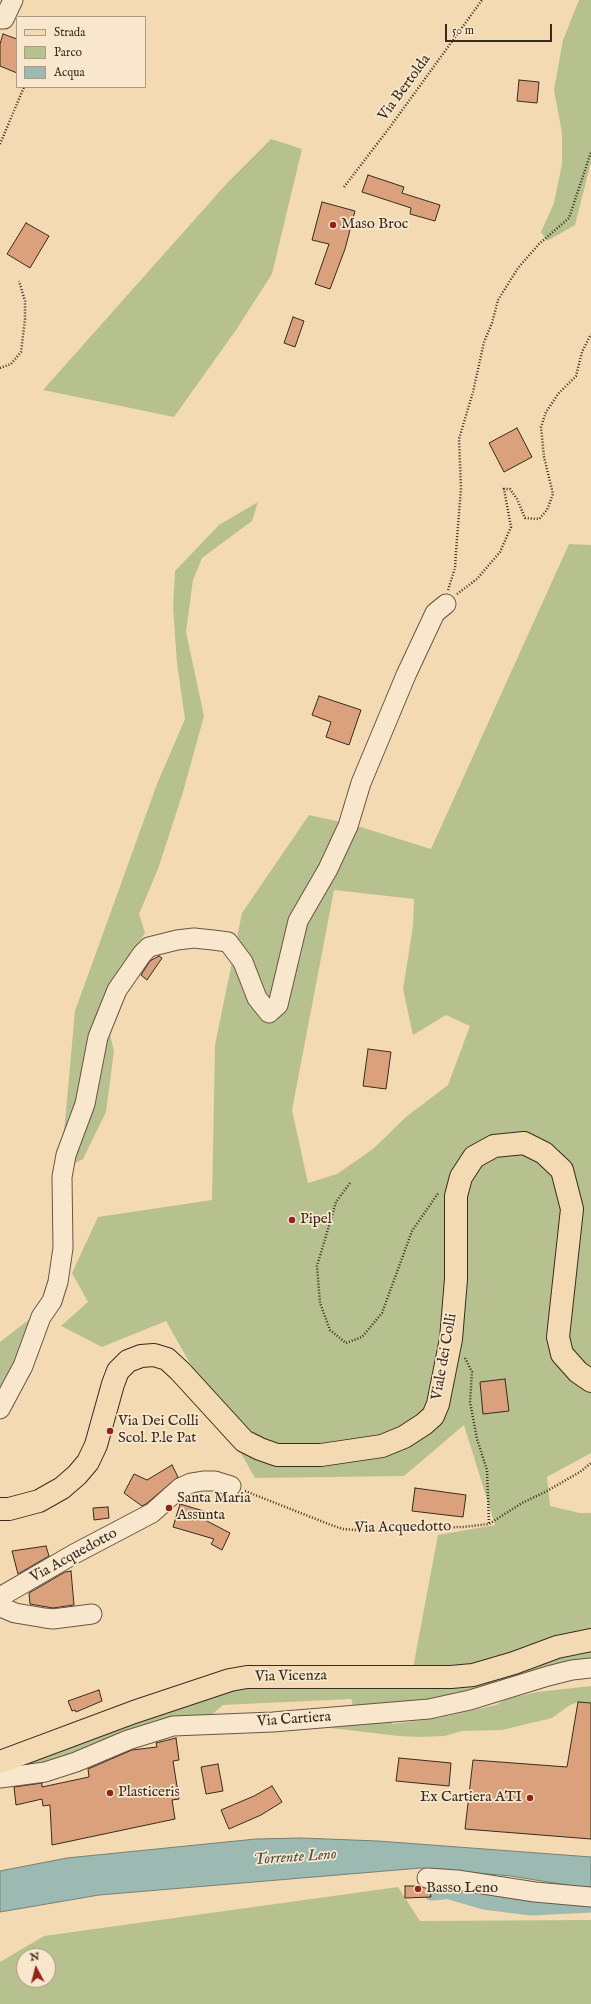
<!DOCTYPE html>
<html>
<head>
<meta charset="utf-8">
<style>
  body { margin:0 }
  #map { position:relative; width:591px; height:2004px; overflow:hidden; background:#f4dab2; font-family:"IM FELL English",serif }
  canvas { display:block }
  .legend { position:absolute; left:16px; top:16px; width:130px; height:72px; box-sizing:border-box; background:#f8e7cd; border:1px solid #ab9c88; margin:0; padding:5px 7px; list-style:none; font-size:12px; color:#382b21 }
  .legend li { display:flex; align-items:center; gap:8px; height:20px }
  .legend b { width:20px; border:1px solid #ab9c88 }
  .north { position:absolute; left:16px; top:1948px; width:40px; height:40px; box-sizing:border-box; background:#f8e7cd; border:1px solid #ab9c88; border-radius:50%; rotate:353deg; font-size:11px; font-weight:700; line-height:16px; text-align:center; color:#382b21 }
  .north::after { content:''; display:block; margin:auto; width:14px; height:18px; background:#8f2418; clip-path:polygon(50% 0,100% 100%,50% 72%,0 100%) }
  .scale { position:absolute; left:445px; top:24px; width:107px; height:18px; box-sizing:border-box; border:2px solid #382b21; border-top:0; padding-left:5px; font-size:12px; line-height:14px; white-space:nowrap; color:#382b21; -webkit-text-stroke:3px #f8e7cd; paint-order:stroke }
</style>
</head>
<body>
<div id="map">
<canvas width="591" height="2004"></canvas>
<ul class="legend">
<li><b style="height:5px;background:#f4dab2"></b>Strada</li>
<li><b style="height:11px;background:#b7c18f"></b>Parco</li>
<li><b style="height:11px;background:#9cbab1"></b>Acqua</li>
</ul>
<div class="north">N</div>
<div class="scale">50 m</div>
</div>
<script>
const g = document.querySelector('canvas').getContext('2d');
g.lineJoin = 'round';
function paint(path, color) {
  g.fillStyle = color;
  g.fill(path, 'evenodd');
}
function shape(rows) {
  const path = new Path2D();
  for (const r of rows) {
    path.moveTo(r[0], r[1]);
    for (let i = 2; i < r.length; i += 2) path.lineTo(r[i], r[i + 1]);
  }
  return path;
}
function strokePath(path, color, width, dash) {
  g.strokeStyle = color;
  g.lineWidth = width;
  g.lineCap = dash ? 'butt' : 'round';
  g.setLineDash(dash || []);
  g.stroke(path);
}
function label(font, color, halo, rows, align = 'center') {
  g.font = font + ' "IM FELL English",serif';
  g.lineWidth = 3.5;
  g.setLineDash([]);
  g.textBaseline = 'middle';
  g.strokeStyle = halo;
  g.fillStyle = color;
  for (const [text, x, y, turn = 0] of rows) {
    g.save();
    g.translate(x, y);
    g.rotate((+turn || 0) * Math.PI / 180);
    g.textAlign = isNaN(turn) ? turn : align;
    if (halo) g.strokeText(text, 0, 0);
    g.fillText(text, 0, 0);
    g.restore();
  }
}
paint(shape([
  [579,0,591,0,591,162,575,225,547,241,541,232,554,203,562,164,562,133,554,90,563,40],
  [271,139,302,149,272,274,236,330,174,417,43,390,228,182],
  [258,502,252,521,202,558,193,580,186,632,204,716,183,792,158,869,139,914,145,933,102,1000,114,1051,106,1112,83,1159,58,1172,65,1122,75,1011,157,784,185,719,177,663,173,607,175,571,219,525],
  [569,544,591,545,591,1453,547,1477,550,1506,580,1513,591,1513,591,1632,485,1665,413,1668,438,1535,495,1525,464,1425,404,1476,255,1478,166,1321,102,1347,61,1326,88,1302,72,1273,98,1217,212,1200,215,1045,242,913,309,815,354,825,431,849],
  [334,890,414,899,413,926,403,989,413,1035,446,1015,470,1026,448,1085,406,1117,373,1149,337,1174,308,1183,292,1110],
  [31,1318,0,1402,0,1342],
  [591,1648,591,1662,445,1701,353,1710,352,1700,350,1699,223,1705,208,1718,30,1767,28,1762,231,1689,547,1659],
  [591,1686,591,1703,578,1702,570,1705,552,1718,502,1730,462,1731,445,1736,420,1737,399,1736,314,1726,391,1717,392,1724,439,1718,496,1705,506,1699,537,1692],
  [398,1887,420,1921,591,1920,591,2004,0,2004,0,1962,44,1936],
  [24,1956,48,1956,48,1980,24,1980]
]), '#b7c18f');
const water = shape([
  [301,1838,378,1841,591,1857,591,1889,511,1876,421,1868,99,1895,0,1912,0,1871,67,1858,256,1839,301,1838]
]);
paint(water, '#9cbab1');
strokePath(water, '#748177', 1);
strokePath(shape([
  [450,1892,484,1902,531,1908,591,1905],
  [431,1893,444,1892]
]), '#9cbab1', 15);
const building = shape([
  [3,34,17,39,17,73,0,66,0,44,3,34],
  [519,80,539,82,537,103,517,101,519,80],
  [368,175,404,187,402,193,440,205,435,221,410,214,411,208,362,192,368,175],
  [322,202,355,211,345,249,330,289,315,284,329,244,312,240,322,202],
  [26,223,49,236,30,268,7,254,26,223],
  [293,317,304,321,295,347,284,343,293,317],
  [517,428,532,457,504,472,489,443,517,428],
  [319,696,361,710,349,745,326,737,331,722,312,715,319,696],
  [159,956,162,958,147,980,141,975,150,961,159,956],
  [368,1049,391,1052,386,1089,363,1086,368,1049],
  [505,1379,509,1411,483,1414,480,1382,505,1379],
  [172,1465,178,1477,146,1504,142,1506,124,1493,134,1474,147,1480,172,1465],
  [415,1488,466,1495,463,1517,412,1511,415,1488],
  [180,1504,207,1512,205,1520,230,1533,222,1550,211,1544,214,1539,173,1527,180,1504],
  [108,1507,109,1518,94,1520,93,1508,108,1507],
  [46,1546,49,1556,18,1574,12,1551,46,1546],
  [71,1571,74,1605,53,1608,30,1604,29,1593,65,1572,71,1571],
  [99,1690,102,1701,76,1712,75,1710,72,1711,68,1701,99,1690],
  [578,1702,591,1703,591,1839,465,1829,473,1760,567,1767,578,1702],
  [176,1738,179,1760,173,1761,179,1799,172,1800,175,1819,52,1845,50,1805,43,1806,42,1799,16,1805,14,1787,42,1783,42,1787,89,1777,88,1769,132,1750,157,1747,156,1743,176,1738],
  [399,1758,451,1763,449,1786,396,1781,399,1758],
  [218,1764,223,1791,206,1794,201,1767,218,1764],
  [272,1786,282,1802,261,1815,229,1829,221,1810,254,1796,272,1786],
  [405,1886,419,1886,430,1889,431,1897,405,1898,405,1886]
]);
paint(building, '#dba17d');
strokePath(building, '#382b21', 1);
const minor = shape([
  [0,19,4,19,13,0],
  [0,1409,23,1366,41,1317,52,1301,58,1282,63,1248,62,1177,66,1155,85,1104,98,1037,117,990,142,954,149,947,177,940,194,938,213,940,228,942,243,962,257,998,269,1013,278,1005,298,921,328,869,348,826,361,783,406,675,435,613,446,604],
  [0,1597,74,1554,152,1513,180,1488,191,1483,203,1481,215,1481,231,1486],
  [0,1604,3,1608,15,1613,45,1618,53,1619,92,1614],
  [0,1778,45,1772,76,1762,128,1740,173,1726,273,1722,429,1709,470,1700,548,1676,572,1670,591,1668],
  [427,1878,457,1880,535,1892,591,1897]
]);
const major = shape([
  [0,1509,9,1509,39,1501,62,1488,77,1475,88,1462,96,1445,113,1384,118,1371,128,1361,141,1356,154,1355,167,1359,180,1371,244,1441,260,1449,277,1455,321,1455,382,1446,404,1437,424,1424,433,1416,438,1404,451,1339,456,1279,456,1196,461,1177,474,1157,494,1146,524,1143,544,1153,562,1170,572,1209,558,1337,562,1354,578,1372,591,1381],
  [0,1762,134,1712,230,1680,247,1677,451,1677,473,1675,514,1663,557,1647,591,1640]
]);
strokePath(minor, '#675745', 21);
strokePath(major, '#382b21', 24);
strokePath(shape([
  [0,144,24,87],
  [344,187,390,127,482,0],
  [0,368,11,364,21,352,25,319,25,301,19,281],
  [448,590,455,568,456,552,461,488,459,439,473,392,484,342,492,323,498,300,518,268,539,244,569,218,591,152],
  [457,594,477,579,500,552,511,527,504,489,510,489,517,499,525,518,539,519,547,510,553,494,544,457,541,427,546,412,558,394,576,376,582,352,591,334],
  [350,1183,336,1202,317,1266,320,1303,330,1330,346,1343,362,1337,382,1313,412,1231,439,1192],
  [465,1358,472,1372,470,1402,477,1439,487,1470,489,1524],
  [245,1491,331,1525,343,1529,369,1531,412,1528,463,1527,489,1524,522,1503,547,1491,580,1472,591,1463]
]), '#382b21', 2.5, [1, 2]);
strokePath(minor, '#f8e7cd', 19);
strokePath(major, '#f4dab2', 22);
for (const [x, y, r, color] of [
  [333,225,4,"#8f2418"],
  [292,1220,4,"#8f2418"],
  [110,1431,4,"#8f2418"],
  [169,1508,4,"#8f2418"],
  [110,1793,4,"#8f2418"],
  [530,1798,4,"#8f2418"],
  [418,1889,4,"#8f2418"]
]) {
  const dot = new Path2D();
  dot.arc(x, y, r, 0, 2 * Math.PI);
  g.fillStyle = color;
  g.fill(dot);
  strokePath(dot, '#f8e7cd', 1.5);
}
label('15px', '#382b21', '#f8e7cd', [
  ["Via Bertolda",405,88,-54],
  ["Viale dei Colli",445,1357,-80],
  ["Via Acquedotto",403,1528,-1],
  ["Via Acquedotto",74,1556,-29],
  ["Via Vicenza",291,1677,-1],
  ["Via Cartiera",294,1720,-4]
]);
label('15px', '#382b21', '#f8e7cd', [
  ["Maso Broc",341,225],
  ["Pipel",300,1220],
  ["Via Dei Colli",118,1422],
  ["Scol. P.le Pat",118,1439],
  ["Santa Maria",177,1499],
  ["Assunta",177,1516],
  ["Plasticeris",118,1793],
  ["Ex Cartiera ATI",522,1798,"right"],
  ["Basso Leno",426,1889]
], 'left');
label('italic 16px', '#514f45', '#f8e7cd', [
  ["Torrente Leno",295,1858,-4]
]);
</script>
</body>
</html>
